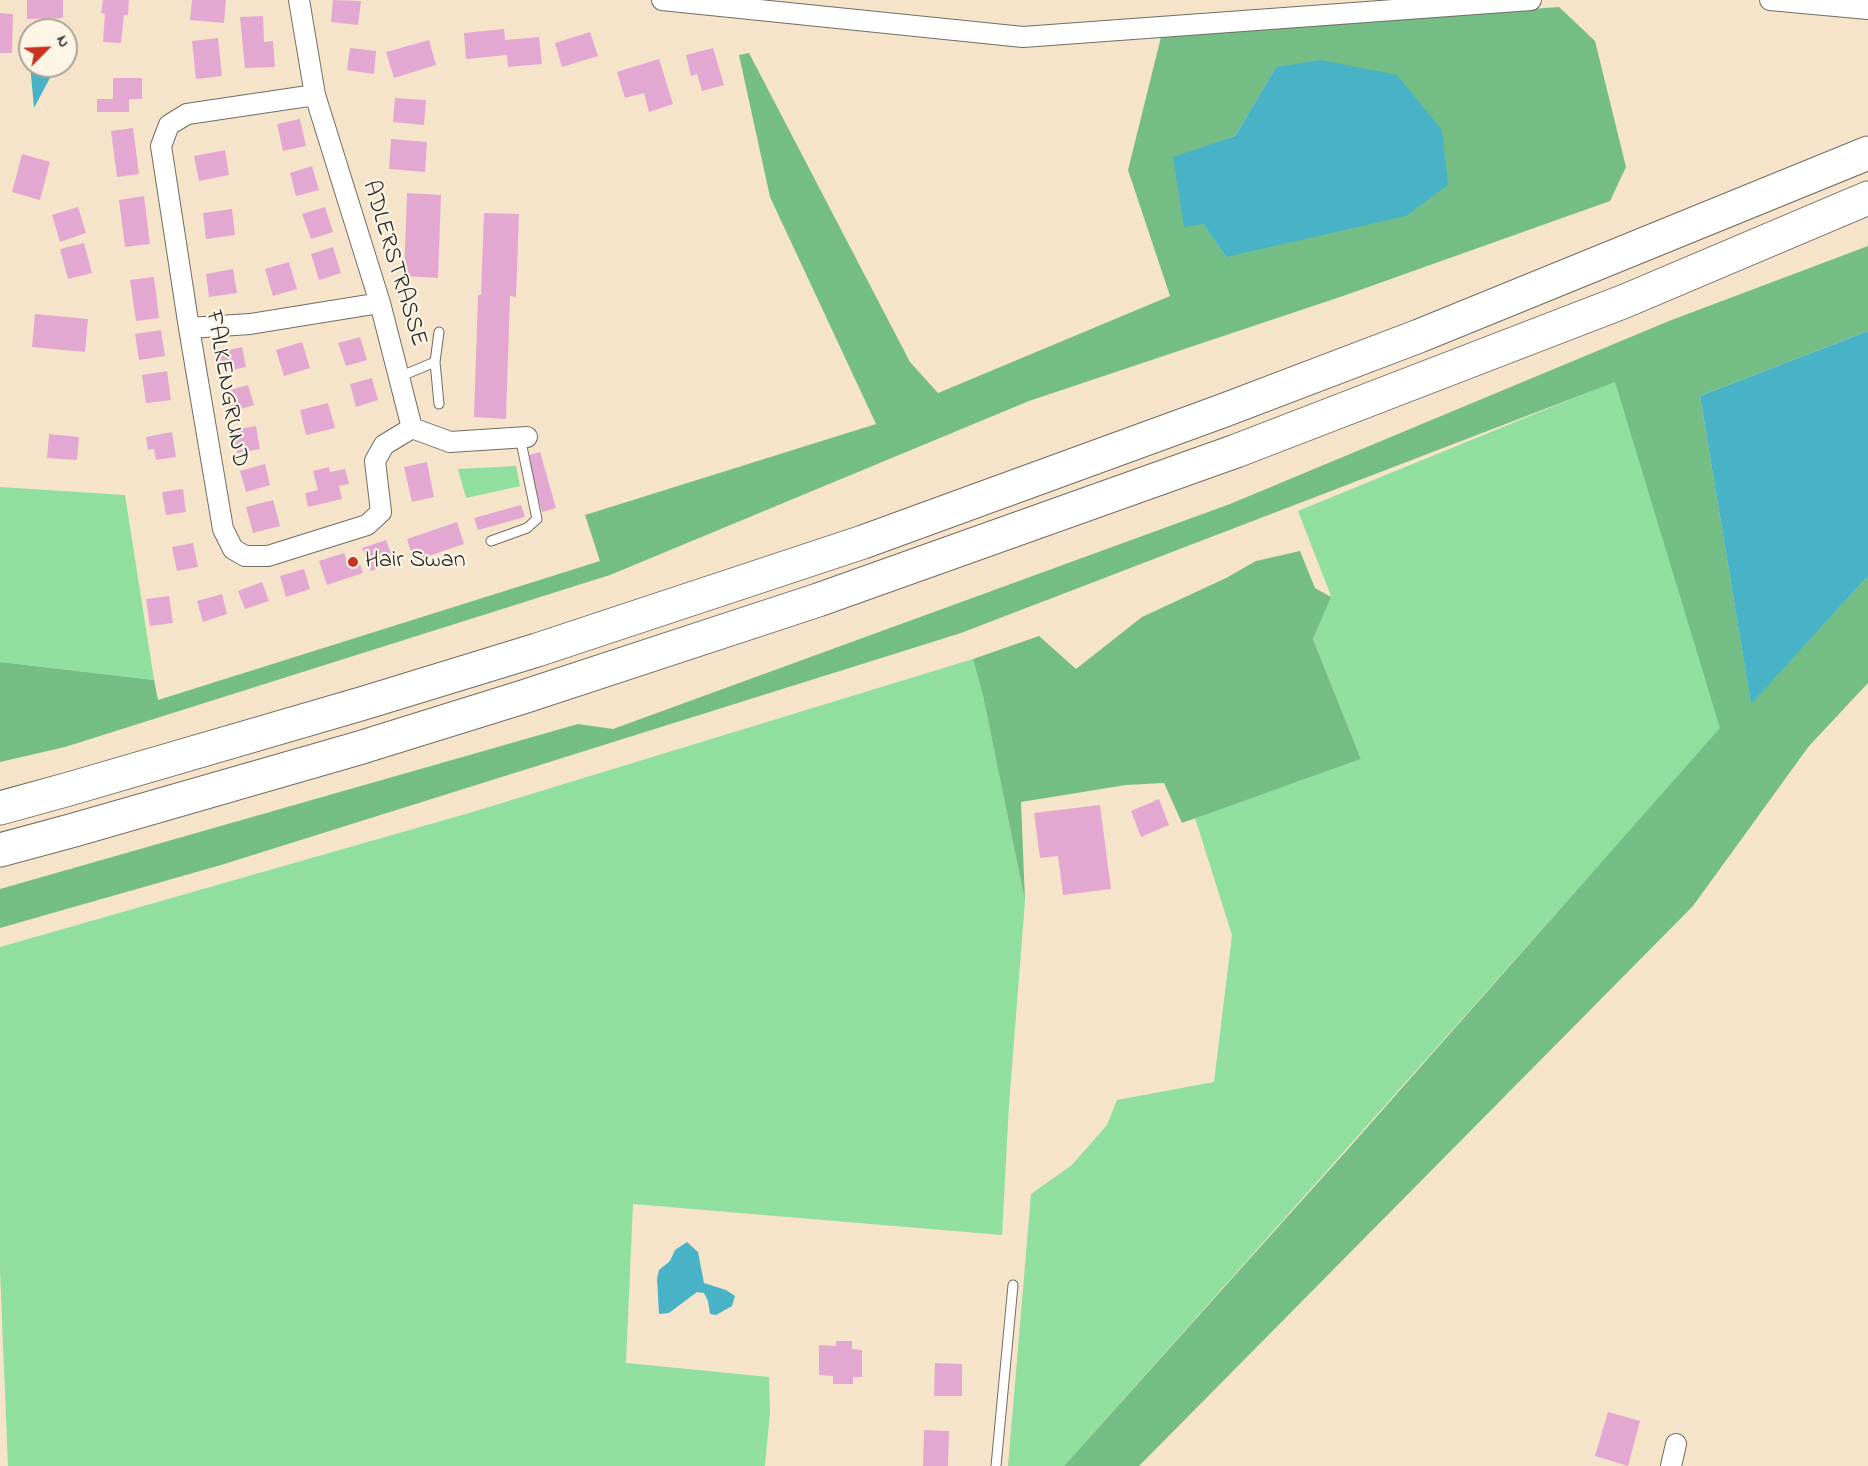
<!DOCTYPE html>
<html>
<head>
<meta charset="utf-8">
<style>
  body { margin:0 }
  #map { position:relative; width:1868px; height:1466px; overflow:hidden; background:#f6e4ca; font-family:"Indie Flower",sans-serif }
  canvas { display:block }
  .north { position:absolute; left:18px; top:18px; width:60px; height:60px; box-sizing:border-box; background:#fcf5e5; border:2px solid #a8a49b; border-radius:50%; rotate:66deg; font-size:16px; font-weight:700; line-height:24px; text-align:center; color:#2b2b2b }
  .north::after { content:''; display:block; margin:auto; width:21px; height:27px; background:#c8321e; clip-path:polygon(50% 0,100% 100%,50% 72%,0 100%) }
</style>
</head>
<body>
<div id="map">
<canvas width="1868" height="1466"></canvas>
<div class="north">N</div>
</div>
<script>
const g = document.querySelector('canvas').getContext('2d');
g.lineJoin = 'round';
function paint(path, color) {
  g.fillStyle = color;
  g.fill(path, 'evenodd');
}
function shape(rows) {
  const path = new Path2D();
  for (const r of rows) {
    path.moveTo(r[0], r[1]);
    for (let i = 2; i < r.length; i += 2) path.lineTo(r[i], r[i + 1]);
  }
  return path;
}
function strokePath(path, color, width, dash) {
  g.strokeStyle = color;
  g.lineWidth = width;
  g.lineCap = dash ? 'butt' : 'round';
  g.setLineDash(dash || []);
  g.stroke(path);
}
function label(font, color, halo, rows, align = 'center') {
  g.font = font + ' "Indie Flower",sans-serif';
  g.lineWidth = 4.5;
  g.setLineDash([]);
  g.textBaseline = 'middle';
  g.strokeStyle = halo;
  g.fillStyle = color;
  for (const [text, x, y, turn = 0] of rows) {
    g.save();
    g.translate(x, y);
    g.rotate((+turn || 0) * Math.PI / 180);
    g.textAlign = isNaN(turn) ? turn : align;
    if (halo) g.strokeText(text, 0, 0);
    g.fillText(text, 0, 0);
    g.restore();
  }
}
paint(shape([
  [1615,381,1721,728,1064,1466,1008,1466,1031,1194,1072,1165,1107,1125,1117,1100,1214,1082,1232,935,1195,818,1361,759,1313,639,1331,596,1298,511],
  [516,466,520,486,466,498,458,469],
  [0,487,125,495,154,680,0,662],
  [973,659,983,696,1025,901,1009,1105,1002,1235,633,1204,626,1363,769,1377,770,1412,765,1466,8,1466,0,1271,0,947,469,813]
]), '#90df9e');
paint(shape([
  [1559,7,1595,41,1626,167,1610,201,1343,296,1029,401,610,575,65,747,0,762,0,662,154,680,158,700,600,561,585,515,876,424,770,197,739,55,749,53,910,362,938,393,1170,296,1128,170,1161,37],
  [1276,67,1226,257,1203,224,1174,158,1235,136],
  [1868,246,1868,331,1700,396,1751,703,1868,576,1868,683,1809,746,1693,906,1139,1466,1064,1466,1348,1149,1720,728,1615,382,961,633,221,865,0,928,0,889,578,724,613,729,1230,504,1669,321],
  [1300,551,1315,588,1331,597,1313,639,1361,759,1182,823,1164,783,1126,785,1021,802,1025,901,983,696,973,659,1039,636,1076,669,1142,617,1226,578,1256,561]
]), '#74be85');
paint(shape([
  [30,49,30,66,53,66,51,76,34,108,29,53],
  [1321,60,1397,75,1442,130,1448,185,1406,216,1226,257,1203,224,1184,227,1173,157,1235,136,1276,67],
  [1868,331,1868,576,1751,704,1700,396],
  [687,1242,698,1252,704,1283,726,1290,735,1296,732,1306,716,1315,710,1314,708,1301,704,1293,697,1292,669,1313,659,1314,657,1278,659,1270,670,1261,675,1250]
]), '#48b2c6');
paint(shape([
  [27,0,63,0,63,18,27,19],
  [103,0,129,0,128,15,124,15,121,43,103,42,105,14,101,13],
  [192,0,226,0,224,23,190,20],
  [333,0,361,1,358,25,331,22],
  [0,13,13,14,12,53,0,53],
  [263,16,264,42,273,41,275,67,245,68,240,17],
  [504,29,505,40,539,37,542,64,508,67,507,55,466,59,464,33],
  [590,32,598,56,562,67,555,43],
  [218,38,222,76,196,79,192,41],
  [429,40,436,65,394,78,386,52],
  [350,48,376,51,374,74,347,70],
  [713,48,724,85,702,91,697,74,691,76,686,55],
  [659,59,673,104,649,112,644,93,625,98,617,72],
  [113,78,142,78,142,99,129,99,129,112,97,112,97,99,113,99],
  [395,98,426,100,424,125,393,122],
  [300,119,306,146,283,151,277,124],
  [133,128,139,174,117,177,111,131],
  [391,139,427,142,425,172,389,169],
  [225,150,229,175,199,181,194,156],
  [22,154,50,162,40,200,12,192],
  [312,166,319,190,296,196,290,173],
  [407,193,441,195,438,278,404,276],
  [144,196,150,244,125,247,119,200],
  [78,207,86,233,60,242,52,215],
  [325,207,333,232,311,239,302,214],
  [232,209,235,235,206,239,203,213],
  [484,213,519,214,516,297,510,296,506,419,474,417,478,295,481,295],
  [84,243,92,273,68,279,60,249],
  [333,247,341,273,319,280,311,254],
  [289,262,297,289,273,296,265,269],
  [233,269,237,293,209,297,206,274],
  [154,277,159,318,136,321,130,280],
  [35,314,88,319,85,352,32,347],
  [161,330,165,356,139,360,135,334],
  [360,337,367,360,346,366,338,343],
  [302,342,310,368,284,376,276,350],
  [242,347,246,367,224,372,219,352],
  [167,371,171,400,146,403,142,375],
  [372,378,378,400,356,407,350,384],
  [248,385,254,405,231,412,226,391],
  [328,403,335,428,306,435,300,410],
  [256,426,260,449,237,453,233,430],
  [172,432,176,457,156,460,154,449,148,450,146,437],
  [49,434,79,437,77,460,47,458],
  [540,452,556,508,542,512,526,456],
  [427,462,434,497,412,502,404,467],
  [265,464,270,485,246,492,240,471],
  [329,467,330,472,345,469,349,484,339,486,342,499,308,507,305,493,318,490,313,471],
  [183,489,186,512,166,515,162,492],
  [273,500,280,526,253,533,246,507],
  [521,505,525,517,478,530,474,518],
  [457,522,464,544,414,561,407,539],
  [386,540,394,562,371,571,362,548],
  [193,543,198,567,177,571,172,547],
  [344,553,347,561,358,557,363,573,327,585,319,561],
  [304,569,310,589,286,597,280,576],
  [262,582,269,601,245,609,238,591],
  [222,594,227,614,203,622,197,601],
  [169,596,173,623,150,626,146,599],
  [1159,799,1169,825,1141,837,1131,811],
  [1100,805,1111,889,1063,895,1058,856,1040,858,1034,813],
  [836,1341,852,1341,852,1349,862,1350,862,1377,853,1377,853,1384,833,1384,833,1376,819,1375,819,1345,836,1346],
  [935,1363,962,1364,962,1396,934,1396],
  [1608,1412,1640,1421,1628,1466,1595,1456],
  [924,1430,949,1431,948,1466,923,1466]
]), '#e2a8d1');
const lane = shape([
  [435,362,439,404],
  [399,377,435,362,439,332],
  [491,541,527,528,537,519,520,437],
  [996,1466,1013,1285]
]);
const street = shape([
  [299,0,315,95,380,303,412,428,450,442,527,437],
  [662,0,1023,37,1531,0],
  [1770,0,1868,9],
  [315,95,187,114,169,125,161,146,189,328,223,529,233,549,245,556,268,556,367,525,381,512,375,461,384,445,412,428],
  [189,328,250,324,380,303],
  [1671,1466,1676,1444]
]);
const highway = shape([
  [0,808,69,789,364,703,537,650,863,542,1222,411,1419,336,1868,153],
  [0,850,74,830,359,748,523,697,818,600,1236,451,1625,301,1868,198]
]);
strokePath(lane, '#726c63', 11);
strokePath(street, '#726c63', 22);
strokePath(highway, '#726c63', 35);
strokePath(lane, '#fff', 9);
strokePath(street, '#fff', 20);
strokePath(highway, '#fff', 33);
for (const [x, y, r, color] of [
  [353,562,6,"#c8321e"]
]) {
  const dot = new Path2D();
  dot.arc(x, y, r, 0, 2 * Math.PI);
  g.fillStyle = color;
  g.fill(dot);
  strokePath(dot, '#fcf5e5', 2);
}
label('24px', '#2b2b2b', '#fcf5e5', [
  ["ADLERSTRASSE",393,264,73],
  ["FALKENGRUND",225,389,80]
]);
label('24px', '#2b2b2b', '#fcf5e5', [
  ["Hair Swan",365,562]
], 'left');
</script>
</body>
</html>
